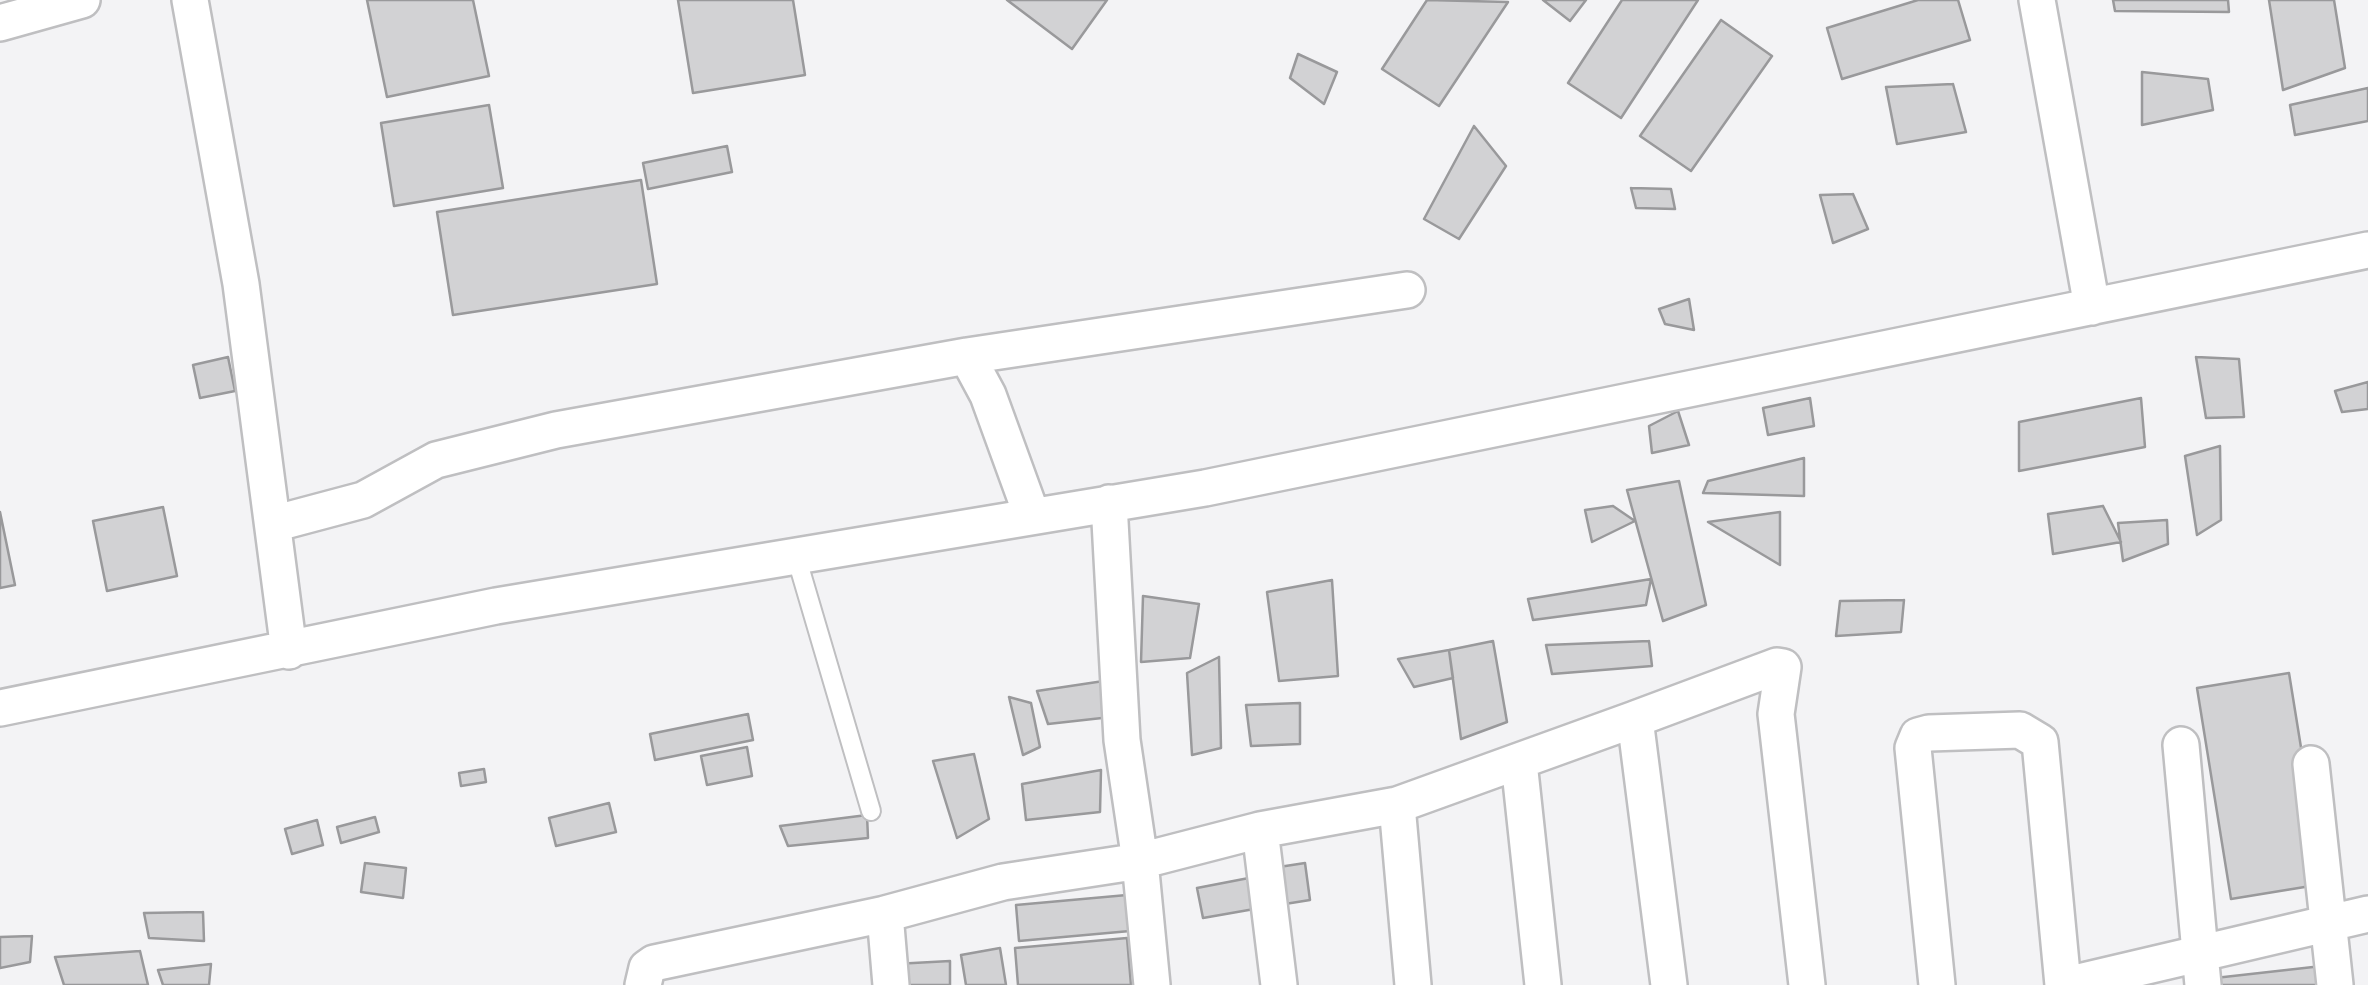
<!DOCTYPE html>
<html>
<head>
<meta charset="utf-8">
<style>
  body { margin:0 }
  canvas { display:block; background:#f3f3f5 }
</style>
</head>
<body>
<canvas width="2368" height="985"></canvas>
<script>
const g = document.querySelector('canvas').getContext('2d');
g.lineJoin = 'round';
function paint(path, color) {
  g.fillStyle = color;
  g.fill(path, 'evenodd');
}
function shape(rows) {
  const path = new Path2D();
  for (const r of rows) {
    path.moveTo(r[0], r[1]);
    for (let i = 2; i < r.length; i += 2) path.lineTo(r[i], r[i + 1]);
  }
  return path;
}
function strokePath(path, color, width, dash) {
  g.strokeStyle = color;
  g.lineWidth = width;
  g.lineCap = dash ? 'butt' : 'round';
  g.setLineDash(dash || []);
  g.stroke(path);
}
const building = shape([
  [367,0,473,0,489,76,387,97,367,0],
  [678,0,793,0,805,75,693,93,678,0],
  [1007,0,1107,0,1072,49,1007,0],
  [1427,0,1508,2,1439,106,1382,69,1427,0],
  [1543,0,1586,0,1570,21,1543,0],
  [1622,0,1698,0,1621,118,1568,83,1622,0],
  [1918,0,1958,0,1970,40,1842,79,1827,28,1918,0],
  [2113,0,2228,0,2229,12,2115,11,2113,0],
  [2269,0,2334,0,2345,68,2283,90,2269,0],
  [1721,20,1772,56,1691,171,1640,136,1721,20],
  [1298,54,1337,72,1324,104,1290,78,1298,54],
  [2142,72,2208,79,2213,110,2142,125,2142,72],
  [1953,84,1966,132,1897,144,1886,87,1953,84],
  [2368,88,2368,121,2295,135,2290,105,2368,88],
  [489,105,503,188,394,206,381,123,489,105],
  [1474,126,1506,166,1459,239,1424,219,1474,126],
  [727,146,732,172,648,189,643,163,727,146],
  [641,180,657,284,453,315,437,212,641,180],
  [1631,188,1671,189,1675,209,1636,208,1631,188],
  [1853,194,1868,229,1833,243,1820,195,1853,194],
  [1689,299,1694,330,1665,324,1659,309,1689,299],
  [228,357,235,391,200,398,193,365,228,357],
  [2196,357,2239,359,2244,417,2206,418,2196,357],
  [2368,382,2368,409,2342,412,2335,391,2368,382],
  [1810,398,1814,426,1768,435,1763,408,1810,398],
  [2141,398,2145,447,2019,471,2019,422,2141,398],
  [1678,411,1689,445,1652,453,1649,426,1678,411],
  [2220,446,2221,520,2197,535,2185,456,2220,446],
  [1804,458,1804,496,1703,493,1708,481,1804,458],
  [1679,481,1706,605,1663,621,1627,490,1679,481],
  [1613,506,1635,521,1592,542,1585,510,1613,506],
  [2103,506,2121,542,2053,554,2048,514,2103,506],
  [163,507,177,576,107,591,93,521,163,507],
  [0,512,15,585,0,588,0,512],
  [1780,512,1780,565,1708,522,1780,512],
  [2167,520,2168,544,2123,561,2118,523,2167,520],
  [1651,579,1646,605,1533,620,1528,599,1651,579],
  [1332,580,1338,676,1279,681,1267,592,1332,580],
  [1143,596,1199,604,1190,658,1141,662,1143,596],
  [1904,600,1901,632,1836,636,1840,601,1904,600],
  [1493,641,1507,722,1461,739,1449,650,1493,641],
  [1649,641,1652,666,1552,674,1546,645,1649,641],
  [1449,650,1453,678,1414,687,1398,659,1449,650],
  [1219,657,1221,748,1192,755,1187,673,1219,657],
  [2289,673,2323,884,2231,899,2197,688,2289,673],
  [1117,679,1120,716,1048,724,1037,691,1117,679],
  [1009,697,1031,703,1040,747,1023,755,1009,697],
  [1300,703,1300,744,1251,746,1246,705,1300,703],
  [748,714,753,740,655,760,650,734,748,714],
  [747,747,752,776,707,785,701,756,747,747],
  [974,754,989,819,957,838,933,761,974,754],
  [484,769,486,782,461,786,459,773,484,769],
  [1101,770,1100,812,1026,820,1022,784,1101,770],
  [609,803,616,832,556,846,549,818,609,803],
  [867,815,868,838,788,846,780,826,867,815],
  [375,817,379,832,341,843,337,827,375,817],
  [317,820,323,845,292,854,285,829,317,820],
  [365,863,406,868,403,898,361,892,365,863],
  [1305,863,1310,900,1285,904,1279,867,1305,863],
  [1254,877,1260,908,1203,918,1197,888,1254,877],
  [1127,895,1130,931,1019,941,1016,905,1127,895],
  [203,912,204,941,149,938,144,913,203,912],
  [32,936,30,962,0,968,0,937,32,936],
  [1127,938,1131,985,1018,985,1015,948,1127,938],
  [1000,948,1006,985,966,985,961,955,1000,948],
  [140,951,148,985,64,985,55,957,140,951],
  [950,961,950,985,896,985,895,964,950,961],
  [211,964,209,985,163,985,158,970,211,964],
  [2322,966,2324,985,2216,985,2215,978,2322,966]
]);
paint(building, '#d2d2d4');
strokePath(building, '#99999b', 2.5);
const service = shape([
  [796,556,871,811]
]);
const minor = shape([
  [190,0,241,284,289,651],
  [2037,0,2092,307],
  [0,23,82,0],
  [967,356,1407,290],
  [273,524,363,500,436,460,556,430,967,356,988,395,1032,516],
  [0,708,496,606,1205,488,2368,250],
  [1635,719,1777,666,1783,667,1776,714,1807,985],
  [2181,745,2203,985],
  [1519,762,1543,985],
  [2311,764,2335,985],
  [1397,805,1413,985],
  [1260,830,1397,805,1635,719,1669,985],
  [885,914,891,985],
  [643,985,647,968,654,963,885,914,1003,882,1140,861,1122,740,1109,503],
  [1152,985,1140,861,1260,830,1279,985],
  [1937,985,1913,748,1918,736,1929,733,2020,730,2040,742,2063,985],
  [2066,985,2368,914]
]);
strokePath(service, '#bfbfc1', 22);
strokePath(minor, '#bfbfc1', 40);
strokePath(service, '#fff', 18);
strokePath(minor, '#fff', 35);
</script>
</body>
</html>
